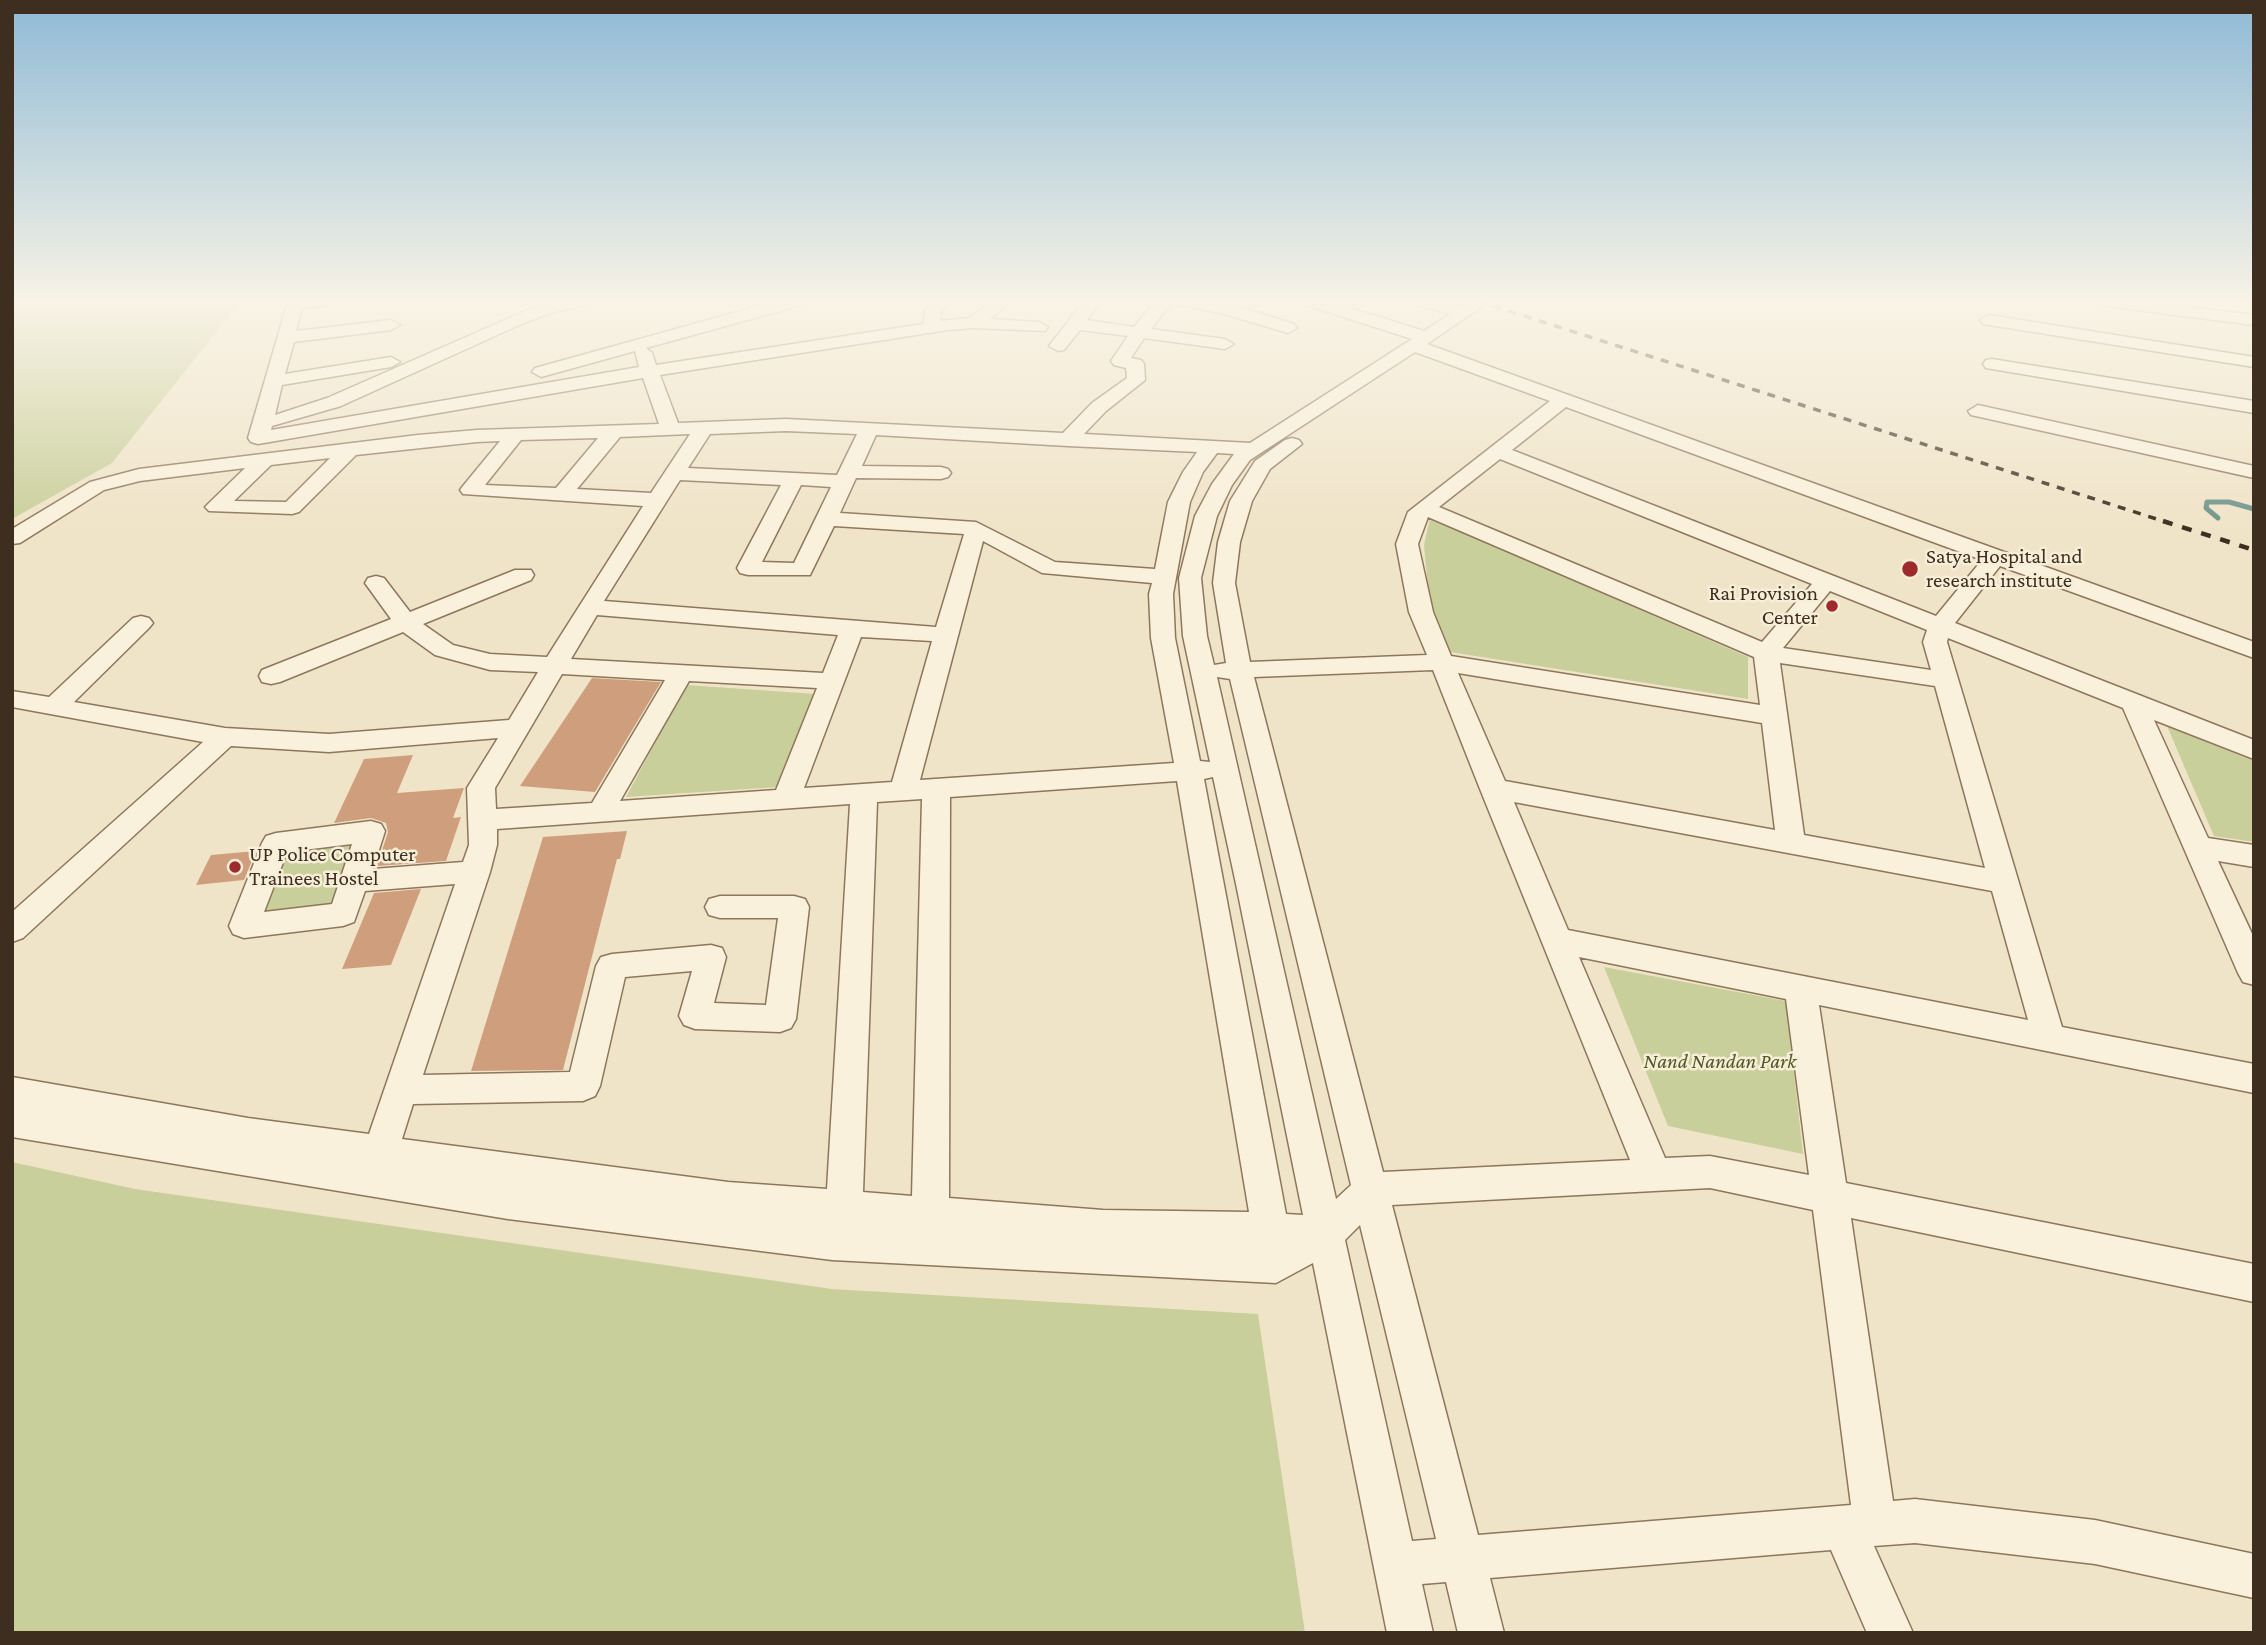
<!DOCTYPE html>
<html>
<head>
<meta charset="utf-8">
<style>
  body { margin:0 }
  #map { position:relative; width:2266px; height:1645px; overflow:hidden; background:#f0e4c8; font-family:"Crimson Pro",serif }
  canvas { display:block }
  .frame { position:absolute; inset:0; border:14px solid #3d2e20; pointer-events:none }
</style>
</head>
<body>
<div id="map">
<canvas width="2266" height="1645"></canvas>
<div class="frame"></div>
</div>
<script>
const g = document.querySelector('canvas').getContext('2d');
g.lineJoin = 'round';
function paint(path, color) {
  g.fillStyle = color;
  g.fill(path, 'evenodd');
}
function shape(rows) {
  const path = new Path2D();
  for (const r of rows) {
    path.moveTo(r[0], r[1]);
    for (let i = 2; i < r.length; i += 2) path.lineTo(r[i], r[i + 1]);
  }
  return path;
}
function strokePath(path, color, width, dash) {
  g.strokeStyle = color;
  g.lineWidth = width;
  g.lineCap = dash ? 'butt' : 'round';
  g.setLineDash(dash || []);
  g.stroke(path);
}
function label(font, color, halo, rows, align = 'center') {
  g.font = font + ' "Crimson Pro",serif';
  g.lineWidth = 5;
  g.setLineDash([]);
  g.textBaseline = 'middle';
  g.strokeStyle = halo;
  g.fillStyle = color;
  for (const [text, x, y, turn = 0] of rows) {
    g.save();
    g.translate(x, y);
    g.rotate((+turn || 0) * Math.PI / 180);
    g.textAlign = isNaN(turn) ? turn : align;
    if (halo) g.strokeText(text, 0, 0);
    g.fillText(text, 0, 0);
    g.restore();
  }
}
paint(shape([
  [12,301,241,301,112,463,12,519],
  [1430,518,1748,657,1748,699,1450,652,1429,598,1424,545],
  [686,685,817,694,778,787,626,797],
  [2167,726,2254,761,2254,842,2214,836],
  [364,836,339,911,251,922,282,846],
  [1604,967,1786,1001,1803,1154,1668,1126],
  [12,1162,135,1189,832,1289,1258,1314,1305,1633,12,1633]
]), '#c9cf9b');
strokePath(shape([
  [2218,518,2206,508,2207,502,2229,502,2254,509]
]), '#6f938a', 5);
paint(shape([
  [592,678,661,682,595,792,520,786],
  [413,755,397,793,464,788,453,818,461,817,446,861,377,866,388,832,386,823,371,818,334,823,364,759],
  [627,831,620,859,617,859,563,1070,471,1071,543,837],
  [256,851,244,880,196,885,211,855],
  [421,889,391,965,342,969,374,893]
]), '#cf9f7d');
const minor = shape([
  [288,301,332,301,324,306,302,308,296,331,391,320,400,325,391,330,294,342,285,374,391,357,400,362,391,367,282,385,275,415,327,398,539,305,557,301,587,301,585,305,550,313,517,326,341,406,272,426,271,430,639,367,635,351,541,377,532,372,535,368,777,301,804,301,802,305,646,348,652,353,656,365,923,324,925,311,934,301,952,301,941,312,940,321,969,318,993,301,1012,301,990,319,1039,322,1048,327,1045,331,973,328,948,330,660,375,678,423,786,419,1063,433,1092,403,1127,378,1126,368,1114,365,1111,361,1128,336,1080,330,1064,350,1058,351,1049,346,1084,301,1101,301,1087,320,1134,327,1155,301,1209,301,1233,305,1294,324,1297,328,1288,333,1224,314,1171,303,1151,329,1225,339,1234,344,1225,349,1144,338,1131,358,1141,360,1144,364,1145,380,1106,411,1084,434,1250,443,1412,339,1306,305,1304,301,1329,301,1424,331,1450,314,1418,305,1416,301,1442,301,1461,307,1471,301,1490,301,1427,344,2254,642,2254,658,2000,566,1955,623,2254,740,2254,759,2154,720,2208,838,2254,845,2254,867,2218,861,2254,938,2254,985,2243,982,2238,973,2123,708,1948,638,1947,642,2062,1027,2254,1064,2254,1093,1819,1005,1846,1183,2254,1264,2254,1302,1851,1218,1893,1501,1915,1499,2095,1520,2254,1554,2254,1598,2095,1564,1915,1543,1874,1546,1913,1633,1867,1633,1831,1550,1490,1578,1504,1633,1458,1633,1446,1582,1422,1584,1433,1633,1387,1633,1313,1263,1276,1283,832,1260,508,1219,12,1137,12,1077,248,1118,369,1134,455,884,365,891,354,922,343,926,244,938,233,934,229,926,262,843,266,836,276,833,371,821,381,824,385,831,373,869,463,862,469,845,467,788,498,738,329,752,231,746,23,938,12,942,12,912,203,742,12,707,12,691,49,697,133,618,141,616,149,618,153,623,149,628,74,702,225,728,329,734,509,720,538,672,490,670,435,655,403,632,280,682,271,684,262,682,259,676,262,670,391,619,365,583,368,578,376,576,384,578,410,612,515,570,531,570,534,575,531,580,423,624,453,645,490,654,547,657,643,506,463,494,460,490,463,486,500,441,477,442,356,455,299,512,292,514,209,511,205,507,209,503,245,468,140,481,104,490,20,543,12,544,12,529,90,482,139,469,418,435,477,430,659,424,643,378,258,444,251,442,248,438,288,301],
  [1415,352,1550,401,1408,512,1396,544,1409,612,1427,655,1250,662,1235,583,1240,542,1252,501,1270,469,1302,444,1299,440,1292,438,1285,440,1255,461,1230,501,1218,542,1213,583,1226,663,1214,665,1207,636,1201,578,1217,516,1232,485,1250,460,1415,352],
  [1566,407,1982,560,1936,616,1512,450,1566,407],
  [786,431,857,434,837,475,688,468,710,434,786,431],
  [690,434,651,493,577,489,620,437,690,434],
  [876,435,1068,446,1197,452,1183,472,1168,502,1155,569,1055,562,976,522,840,513,856,478,941,479,948,477,951,473,948,469,941,467,862,466,876,435],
  [598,438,556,488,485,485,521,440,598,438],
  [1217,453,1234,454,1212,484,1195,516,1179,578,1183,636,1210,762,1200,761,1175,638,1173,594,1190,502,1203,472,1217,453],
  [330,458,286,502,234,501,271,465,330,458],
  [1500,459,1812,584,1762,642,1439,507,1500,459],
  [680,480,781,485,737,568,740,573,748,575,810,575,834,526,964,534,936,627,604,601,680,480],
  [801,485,831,487,794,563,762,562,801,485],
  [1428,517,1754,657,1760,705,1451,656,1433,612,1418,544,1428,517],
  [983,541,1042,573,1152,583,1149,594,1151,638,1174,763,920,780,983,541],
  [1830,591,1927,630,1923,642,1931,670,1783,648,1830,591],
  [597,615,838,635,823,673,571,659,597,615],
  [861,637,932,641,892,782,804,788,861,637],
  [1780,663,1935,686,1985,868,1804,835,1780,663],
  [1433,670,1480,789,1630,1160,1383,1172,1254,677,1433,670],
  [1458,673,1762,723,1775,830,1505,781,1458,673],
  [562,674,665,680,592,803,496,809,495,788,562,674],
  [1217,677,1230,679,1351,1185,1336,1199,1217,677],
  [689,681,817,688,776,790,620,801,689,681],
  [1213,777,1236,884,1303,1215,1286,1214,1204,779,1213,777],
  [1177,781,1249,1212,1103,1210,949,1198,950,797,1177,781],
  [922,799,912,1196,863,1192,877,802,922,799],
  [1514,802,1992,891,2028,1020,1568,930,1514,802],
  [850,804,827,1189,728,1182,402,1139,413,1104,583,1101,595,1096,600,1086,625,977,692,971,679,1016,684,1025,695,1029,780,1032,791,1028,796,1019,809,907,805,899,794,896,720,896,709,899,705,907,709,915,720,918,778,918,766,1005,714,1003,726,957,722,948,711,945,612,954,601,957,596,966,570,1072,423,1075,490,872,497,845,497,829,850,804],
  [352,844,332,904,264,912,287,852,352,844],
  [1579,957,1786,999,1809,1175,1710,1156,1665,1158,1579,957],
  [1710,1188,1813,1210,1851,1505,1478,1535,1392,1205,1710,1188],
  [1360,1225,1436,1539,1412,1541,1345,1240,1360,1225],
  [2096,301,2144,301,2254,315,2254,325,2104,306,2096,301],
  [1989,315,2254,357,2254,367,1983,324,1980,320,1989,315],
  [1992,359,2254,401,2254,413,1986,368,1983,364,1986,360,1992,359],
  [1978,405,2254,466,2254,478,1971,415,1968,411,1978,405]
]);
strokePath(minor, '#8d765c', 3);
paint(minor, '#faf1dc');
strokePath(shape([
  [1478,301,2169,523]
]), '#3d2e20', 3.5, [8, 8]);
strokePath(shape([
  [2163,521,2254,550]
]), '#3d2e20', 4.5, [10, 10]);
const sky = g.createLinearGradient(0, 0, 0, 531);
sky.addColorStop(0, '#8fbad6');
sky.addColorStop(0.57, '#f8f3e6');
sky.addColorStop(1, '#f8f3e600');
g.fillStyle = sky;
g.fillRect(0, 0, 2266, 531);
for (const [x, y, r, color] of [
  [1910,569,9,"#9e2a2b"],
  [1832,606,7,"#9e2a2b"],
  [235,867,7,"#9e2a2b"]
]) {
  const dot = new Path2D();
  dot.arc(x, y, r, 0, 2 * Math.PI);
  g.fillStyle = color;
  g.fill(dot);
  strokePath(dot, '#f7eed8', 2.5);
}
label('21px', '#3d2e20', '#f7eed8', [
  ["Satya Hospital and",1926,557],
  ["research institute",1926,581],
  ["Rai Provision",1818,594,"right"],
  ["Center",1818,618,"right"],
  ["UP Police Computer",249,855],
  ["Trainees Hostel",249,879]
], 'left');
label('italic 21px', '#4d5a26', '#f7eed8', [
  ["Nand Nandan Park",1720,1062]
]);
</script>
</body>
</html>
